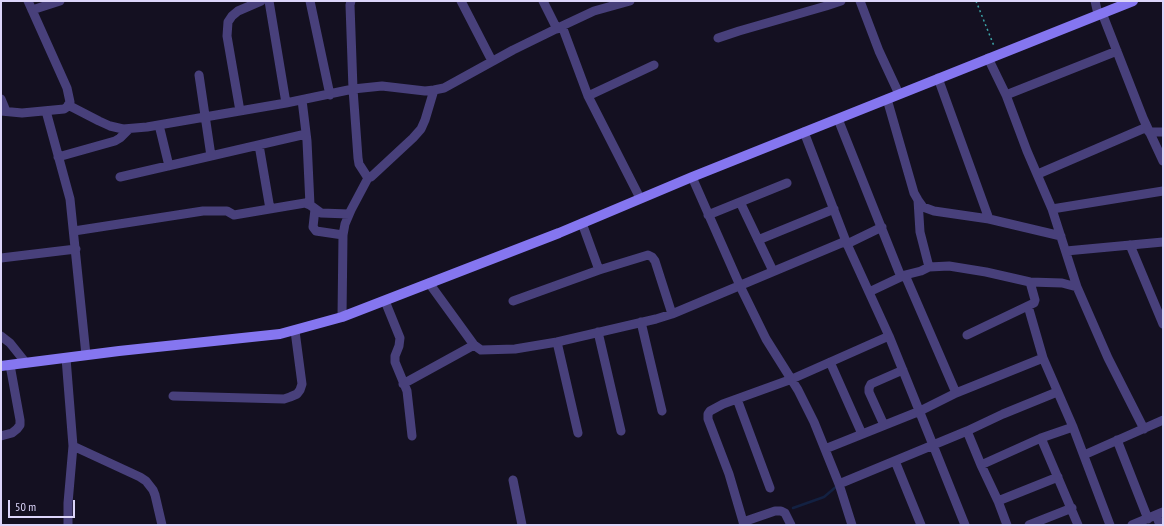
<!DOCTYPE html>
<html>
<head>
<meta charset="utf-8">
<style>
  body { margin:0 }
  #map { position:relative; width:1164px; height:526px; overflow:hidden; background:#141021; font-family:"PT Sans Narrow",sans-serif }
  canvas { display:block }
  .frame { position:absolute; inset:0; border:2px solid #dcd5fa; pointer-events:none }
  .scale { position:absolute; left:8px; top:500px; width:67px; height:18px; box-sizing:border-box; border:2px solid #dcd5fa; border-top:0; padding-left:5px; font-size:12px; line-height:14px; white-space:nowrap; color:#dcd5fa; -webkit-text-stroke:3px #141021; paint-order:stroke }
</style>
</head>
<body>
<div id="map">
<canvas width="1164" height="526"></canvas>
<div class="frame"></div>
<div class="scale">50 m</div>
</div>
<script>
const g = document.querySelector('canvas').getContext('2d');
g.lineJoin = 'round';
function shape(rows) {
  const path = new Path2D();
  for (const r of rows) {
    path.moveTo(r[0], r[1]);
    for (let i = 2; i < r.length; i += 2) path.lineTo(r[i], r[i + 1]);
  }
  return path;
}
function strokePath(path, color, width, dash) {
  g.strokeStyle = color;
  g.lineWidth = width;
  g.lineCap = dash ? 'butt' : 'round';
  g.setLineDash(dash || []);
  g.stroke(path);
}
strokePath(shape([
  [793,508,824,497,837,486]
]), '#132142', 2.5);
strokePath(shape([
  [976,1,994,46]
]), '#3ca4a7', 1.5, [2, 3]);
strokePath(shape([
  [269,1,286,103],
  [310,1,330,95],
  [351,1,350,5,353,89,358,158,359,164,368,178],
  [461,1,492,61],
  [543,1,557,29],
  [630,1,594,11,562,26,588,96,640,198],
  [860,1,879,51,899,94],
  [1095,1,1098,14],
  [32,10,60,1],
  [1102,13,1143,118,1163,161],
  [718,38,739,31,826,6,841,1],
  [988,58,1006,95,1027,151,1052,209,1077,287,1108,358,1144,429],
  [199,75,211,156],
  [938,78,989,219],
  [1006,95,1117,51],
  [588,96,654,65],
  [1,99,6,111],
  [887,99,914,193,918,200,923,207,934,211,989,219,1061,236],
  [302,100,307,141,310,205],
  [68,105,99,121,110,126,123,129,147,127,286,103,353,89,382,86,425,91,434,90,444,88,513,50,562,26],
  [1,111,22,113,64,109,67,107,70,102,67,88,28,1],
  [46,111,70,199,86,355],
  [240,111,227,36,228,22,232,16,238,11,261,1],
  [838,119,901,277],
  [159,125,169,166],
  [804,132,847,244,889,336,933,445,965,525],
  [1149,132,1163,132],
  [259,145,270,209],
  [58,157,115,141,120,138,129,129],
  [1038,174,1147,127],
  [120,177,306,134],
  [692,177,741,288,766,339,798,390,814,422,839,484,852,525],
  [918,200,920,232,929,267],
  [740,202,773,271],
  [315,209,313,227,316,231,343,235],
  [1052,209,1163,191],
  [708,215,787,183],
  [582,223,599,270],
  [74,231,203,211,227,211,234,215,305,203,310,205,321,213,349,214],
  [758,240,834,209],
  [847,244,882,227],
  [1130,245,1163,324],
  [1066,251,1163,242],
  [1,258,76,249],
  [905,275,956,393],
  [429,283,474,345,481,350,515,349,557,342,656,319,672,314,846,241],
  [869,292,905,275,921,271,929,267,949,266,986,272,1030,282,1062,283,1077,287],
  [385,301,400,338,399,346,395,356,395,362,407,391,412,436],
  [513,301,599,270,648,255,652,257,655,261,672,314],
  [1028,306,1043,358,1073,427,1110,525],
  [342,317,343,235,345,224,351,210,368,178,371,177,413,138,421,129,425,120,434,90],
  [641,322,662,411],
  [598,332,621,431],
  [967,335,1034,303,1035,300,1030,282],
  [1,336,10,343,26,363],
  [557,342,578,433],
  [66,358,73,446,68,503,68,525],
  [830,362,862,434],
  [403,384,474,345],
  [173,396,284,399,290,397,297,394,300,390,302,384,295,331],
  [737,399,770,488],
  [884,425,869,392,869,388,871,384,903,370],
  [967,431,981,465,998,501,1007,525],
  [1,436,12,433,17,429,20,425,20,420,10,365],
  [1041,438,1078,525],
  [1117,440,1148,519],
  [73,446,140,477,146,481,153,490,155,495,162,525],
  [825,449,920,411,956,393,1043,358],
  [1084,455,1163,420],
  [895,461,921,525],
  [981,465,1041,438,1073,427],
  [513,480,522,525],
  [839,484,967,431,1003,414,1057,392],
  [998,501,1058,477],
  [1156,515,1160,525],
  [743,522,775,511,781,511,785,513,791,525],
  [744,525,729,474,708,419,708,414,710,411,723,404,792,379,889,336],
  [1029,525,1072,508],
  [1132,525,1163,512]
]), '#48407b', 9);
strokePath(shape([
  [1,366,119,351,280,334,342,317,559,233,692,177,1133,1]
]), '#8576f0', 10);
</script>
</body>
</html>
